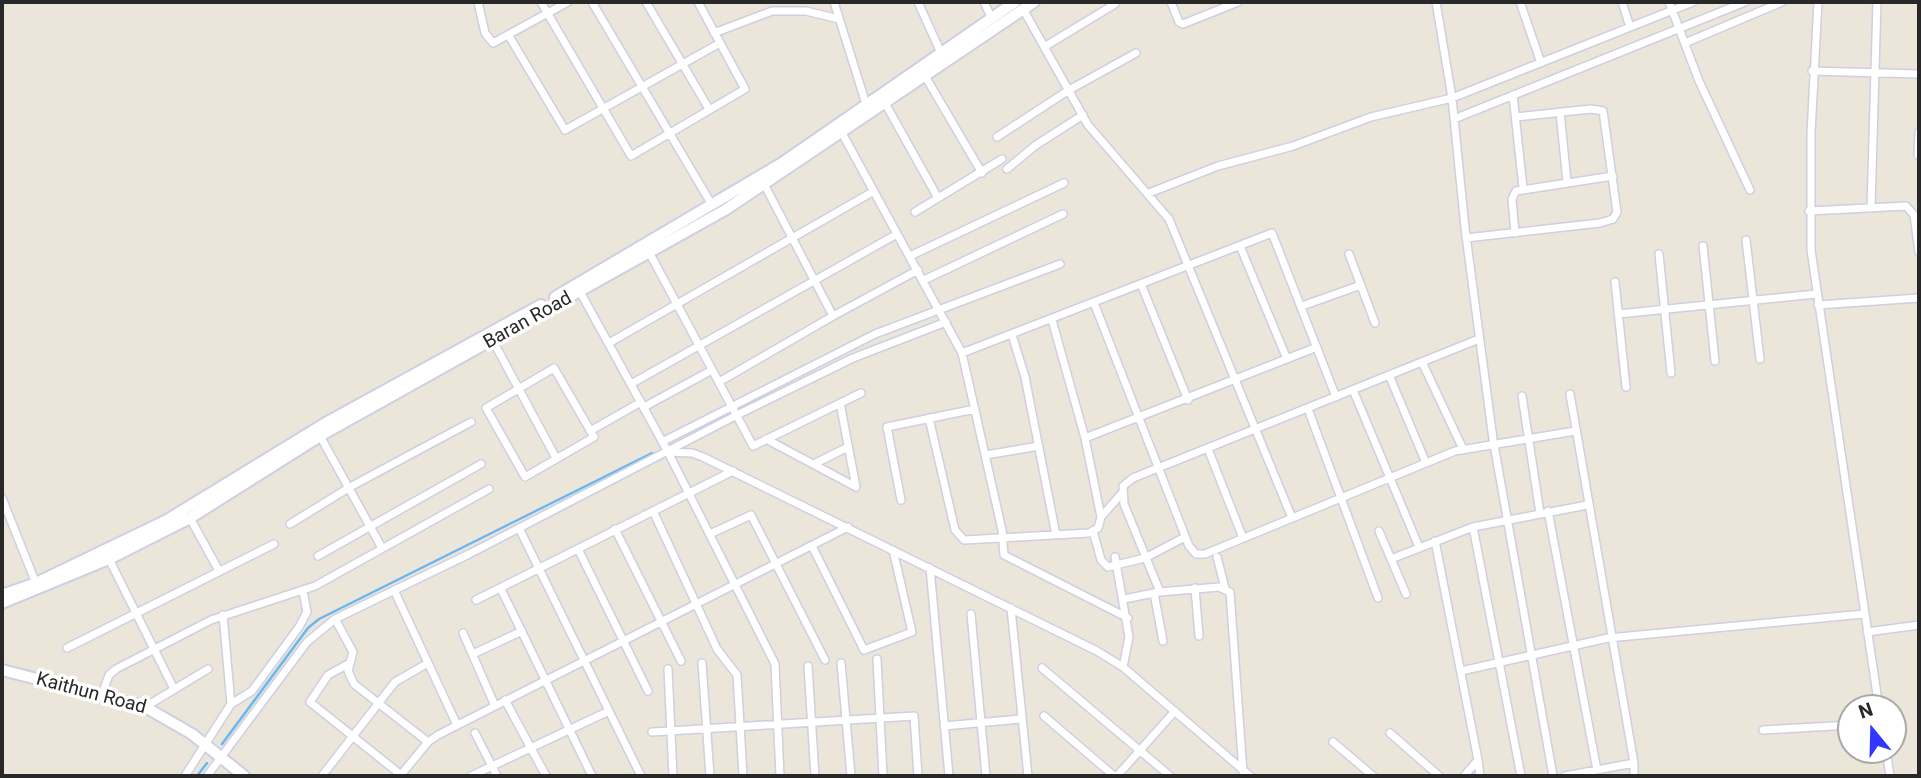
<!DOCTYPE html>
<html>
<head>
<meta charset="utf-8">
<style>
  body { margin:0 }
  #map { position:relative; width:1921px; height:778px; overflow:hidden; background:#ebe6d9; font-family:Roboto,sans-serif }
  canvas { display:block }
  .frame { position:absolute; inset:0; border:4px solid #282828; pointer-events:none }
  .north { position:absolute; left:1837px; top:694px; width:70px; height:70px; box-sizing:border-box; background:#fff; border:2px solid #a9a9a9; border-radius:50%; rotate:341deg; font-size:19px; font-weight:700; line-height:28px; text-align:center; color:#282828 }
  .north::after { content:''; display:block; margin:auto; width:24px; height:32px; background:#3237ff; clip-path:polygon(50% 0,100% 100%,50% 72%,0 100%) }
</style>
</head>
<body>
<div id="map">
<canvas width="1921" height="778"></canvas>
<div class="frame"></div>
<div class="north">N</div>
</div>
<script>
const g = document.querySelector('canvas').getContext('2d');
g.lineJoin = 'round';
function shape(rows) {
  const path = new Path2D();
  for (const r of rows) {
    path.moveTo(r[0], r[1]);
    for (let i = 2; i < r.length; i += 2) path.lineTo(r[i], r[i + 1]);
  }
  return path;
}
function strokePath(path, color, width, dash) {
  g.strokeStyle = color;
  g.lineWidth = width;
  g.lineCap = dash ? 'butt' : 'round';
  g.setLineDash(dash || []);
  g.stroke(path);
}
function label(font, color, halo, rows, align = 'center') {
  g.font = font + ' Roboto,sans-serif';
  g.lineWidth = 7;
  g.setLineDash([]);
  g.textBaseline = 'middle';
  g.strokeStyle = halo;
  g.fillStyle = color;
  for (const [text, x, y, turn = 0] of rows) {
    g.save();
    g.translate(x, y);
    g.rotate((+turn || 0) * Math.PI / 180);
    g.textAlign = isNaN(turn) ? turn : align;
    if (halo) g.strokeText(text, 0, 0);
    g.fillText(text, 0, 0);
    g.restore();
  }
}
strokePath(shape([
  [222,744,308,628,319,619,652,453],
  [197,776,207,763]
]), '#67b7f2', 2.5);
const street = shape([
  [478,2,485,33,493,43,568,2],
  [541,2,631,156,745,89,698,2],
  [592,2,712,205],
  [646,2,709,109],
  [834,2,866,104],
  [918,2,941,53],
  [984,2,992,19],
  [1171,2,1179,22,1183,24,1238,2],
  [1436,2,1452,98,1465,228,1493,439,1553,776],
  [1520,2,1541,63],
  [1622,2,1630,27],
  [1669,2,1699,81,1750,190],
  [1818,2,1811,133,1811,250,1879,708],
  [1023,9,1088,125,1169,219,1292,518],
  [714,33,772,11,806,11,839,19],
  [509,36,565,130,720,43],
  [1685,43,1782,2],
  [1044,47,1115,4],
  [1812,71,1919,74],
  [925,76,982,173],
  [1513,95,1523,188],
  [885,103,938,198],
  [1560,112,1567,182],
  [1454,119,1745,2],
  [842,133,962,353,1002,530,1004,555,1128,618],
  [997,137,1069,90,1136,53],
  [1918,155,1919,132],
  [1007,169,1036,145,1083,115],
  [764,184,833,316,918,270],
  [1149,193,1218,166,1293,146,1371,117,1452,98,1693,2],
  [1871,207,1877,2],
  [1809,211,1906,206,1914,215,1919,252],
  [915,212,1002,159],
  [1515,233,1512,199,1516,191,1613,176],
  [1466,238,1600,223,1613,219,1617,212,1603,111,1591,109,1516,117],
  [1746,240,1760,359],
  [1240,246,1287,359],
  [1703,246,1715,361],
  [649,252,753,446,861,393],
  [1349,254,1375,323],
  [1659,254,1671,373],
  [910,256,1064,183],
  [924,280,1063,214],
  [1615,282,1626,387],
  [1141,284,1188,400],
  [578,288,668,452,692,453,703,457,1097,651,1123,667,1250,776],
  [1094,303,1189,546,1196,554,1205,554,1455,451,1575,431],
  [1818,305,1919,298],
  [1302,306,1361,285],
  [1618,314,1816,294],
  [1012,335,1025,377,1056,535],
  [493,341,556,458],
  [609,343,874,191],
  [962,353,1272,233,1336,397],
  [1422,362,1463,449],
  [554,368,594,437,525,477,486,408,554,368],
  [1389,375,1426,463],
  [719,382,833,316],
  [631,384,897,234],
  [1353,390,1419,547],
  [1570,394,1634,763],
  [1522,396,1540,513],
  [644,407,712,370],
  [1308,409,1378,598],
  [929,418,955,530,964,540,1089,533,1098,528,1101,517,1085,438,1052,320],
  [590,431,641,402],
  [320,436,382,548],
  [1085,438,1317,347],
  [766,439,856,487,840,403],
  [662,442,875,334,1060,264],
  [1208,449,1243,538],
  [668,452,775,664,780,776],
  [986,455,1039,446],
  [814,464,848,447],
  [2,498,37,586],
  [901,500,887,427,975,409],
  [653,511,717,649,737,675,743,776],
  [1548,511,1597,770],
  [1101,517,1122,493],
  [190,518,219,571],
  [290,524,350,487,471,422],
  [1473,527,1521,776],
  [519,528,641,776],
  [615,529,681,661],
  [1093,531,1101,560,1108,567,1145,558,1185,537],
  [1379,531,1406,594],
  [710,534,751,515,825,660],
  [1435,541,1478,760,1464,776],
  [812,546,864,650,912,632,893,550],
  [578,549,648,691],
  [318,556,481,464],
  [1115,557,1129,637,1123,667],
  [1217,557,1225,588],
  [109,559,174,689],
  [1391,559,1473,527,1587,505],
  [930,568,949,776],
  [1195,588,1199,636],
  [501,589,592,776],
  [394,590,457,725],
  [1154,593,1163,641],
  [1124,599,1159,592],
  [476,600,733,471],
  [1011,608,1028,776],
  [971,614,986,776],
  [335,619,353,652,348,671,354,684,428,742],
  [1867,632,1919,625],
  [463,633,495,706],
  [67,648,274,544],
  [473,654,522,631],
  [877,659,883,776],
  [350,663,328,675,310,702,401,775],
  [702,663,710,776],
  [841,663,851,776],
  [808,666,815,776],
  [1042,668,1170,776],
  [668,669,673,776],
  [1461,671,1608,638,1864,614],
  [102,694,109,675,116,669,211,620,315,586,489,489],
  [505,700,546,776],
  [231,704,252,691,299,627,307,612,303,591],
  [145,707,208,669],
  [1044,716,1114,776],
  [944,726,1021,719],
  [1763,730,1851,725],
  [652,732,914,716,918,776],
  [475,733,497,776],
  [1390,733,1439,776],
  [1333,742,1373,776],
  [1886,750,1890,776],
  [1478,760,1480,776],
  [1243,772,1230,592,1219,587,1160,592,1124,504,1123,486,1133,478,1479,339],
  [185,776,231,704,223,615],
  [207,776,307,642,335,619,471,553,737,415,853,358,946,322],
  [322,776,395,682,428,663],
  [400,776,428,742,438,735,848,527],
  [471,776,609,711],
  [1117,776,1175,711],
  [1565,776,1634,763,1634,776]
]);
const secondary = shape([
  [555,297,782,163,1015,2],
  [2,595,36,583,167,520,324,424,541,305],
  [2,603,109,559,190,518,320,436,725,210,1034,2],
  [2,670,145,707,192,734,244,776]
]);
strokePath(street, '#cecfe2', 10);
strokePath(secondary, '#cecfe2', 14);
strokePath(street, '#fff', 7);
strokePath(secondary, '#fff', 10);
label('19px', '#282828', '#fff', [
  ["Baran Road",528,321,-29],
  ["Kaithun Road",91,694,15]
]);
</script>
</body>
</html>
